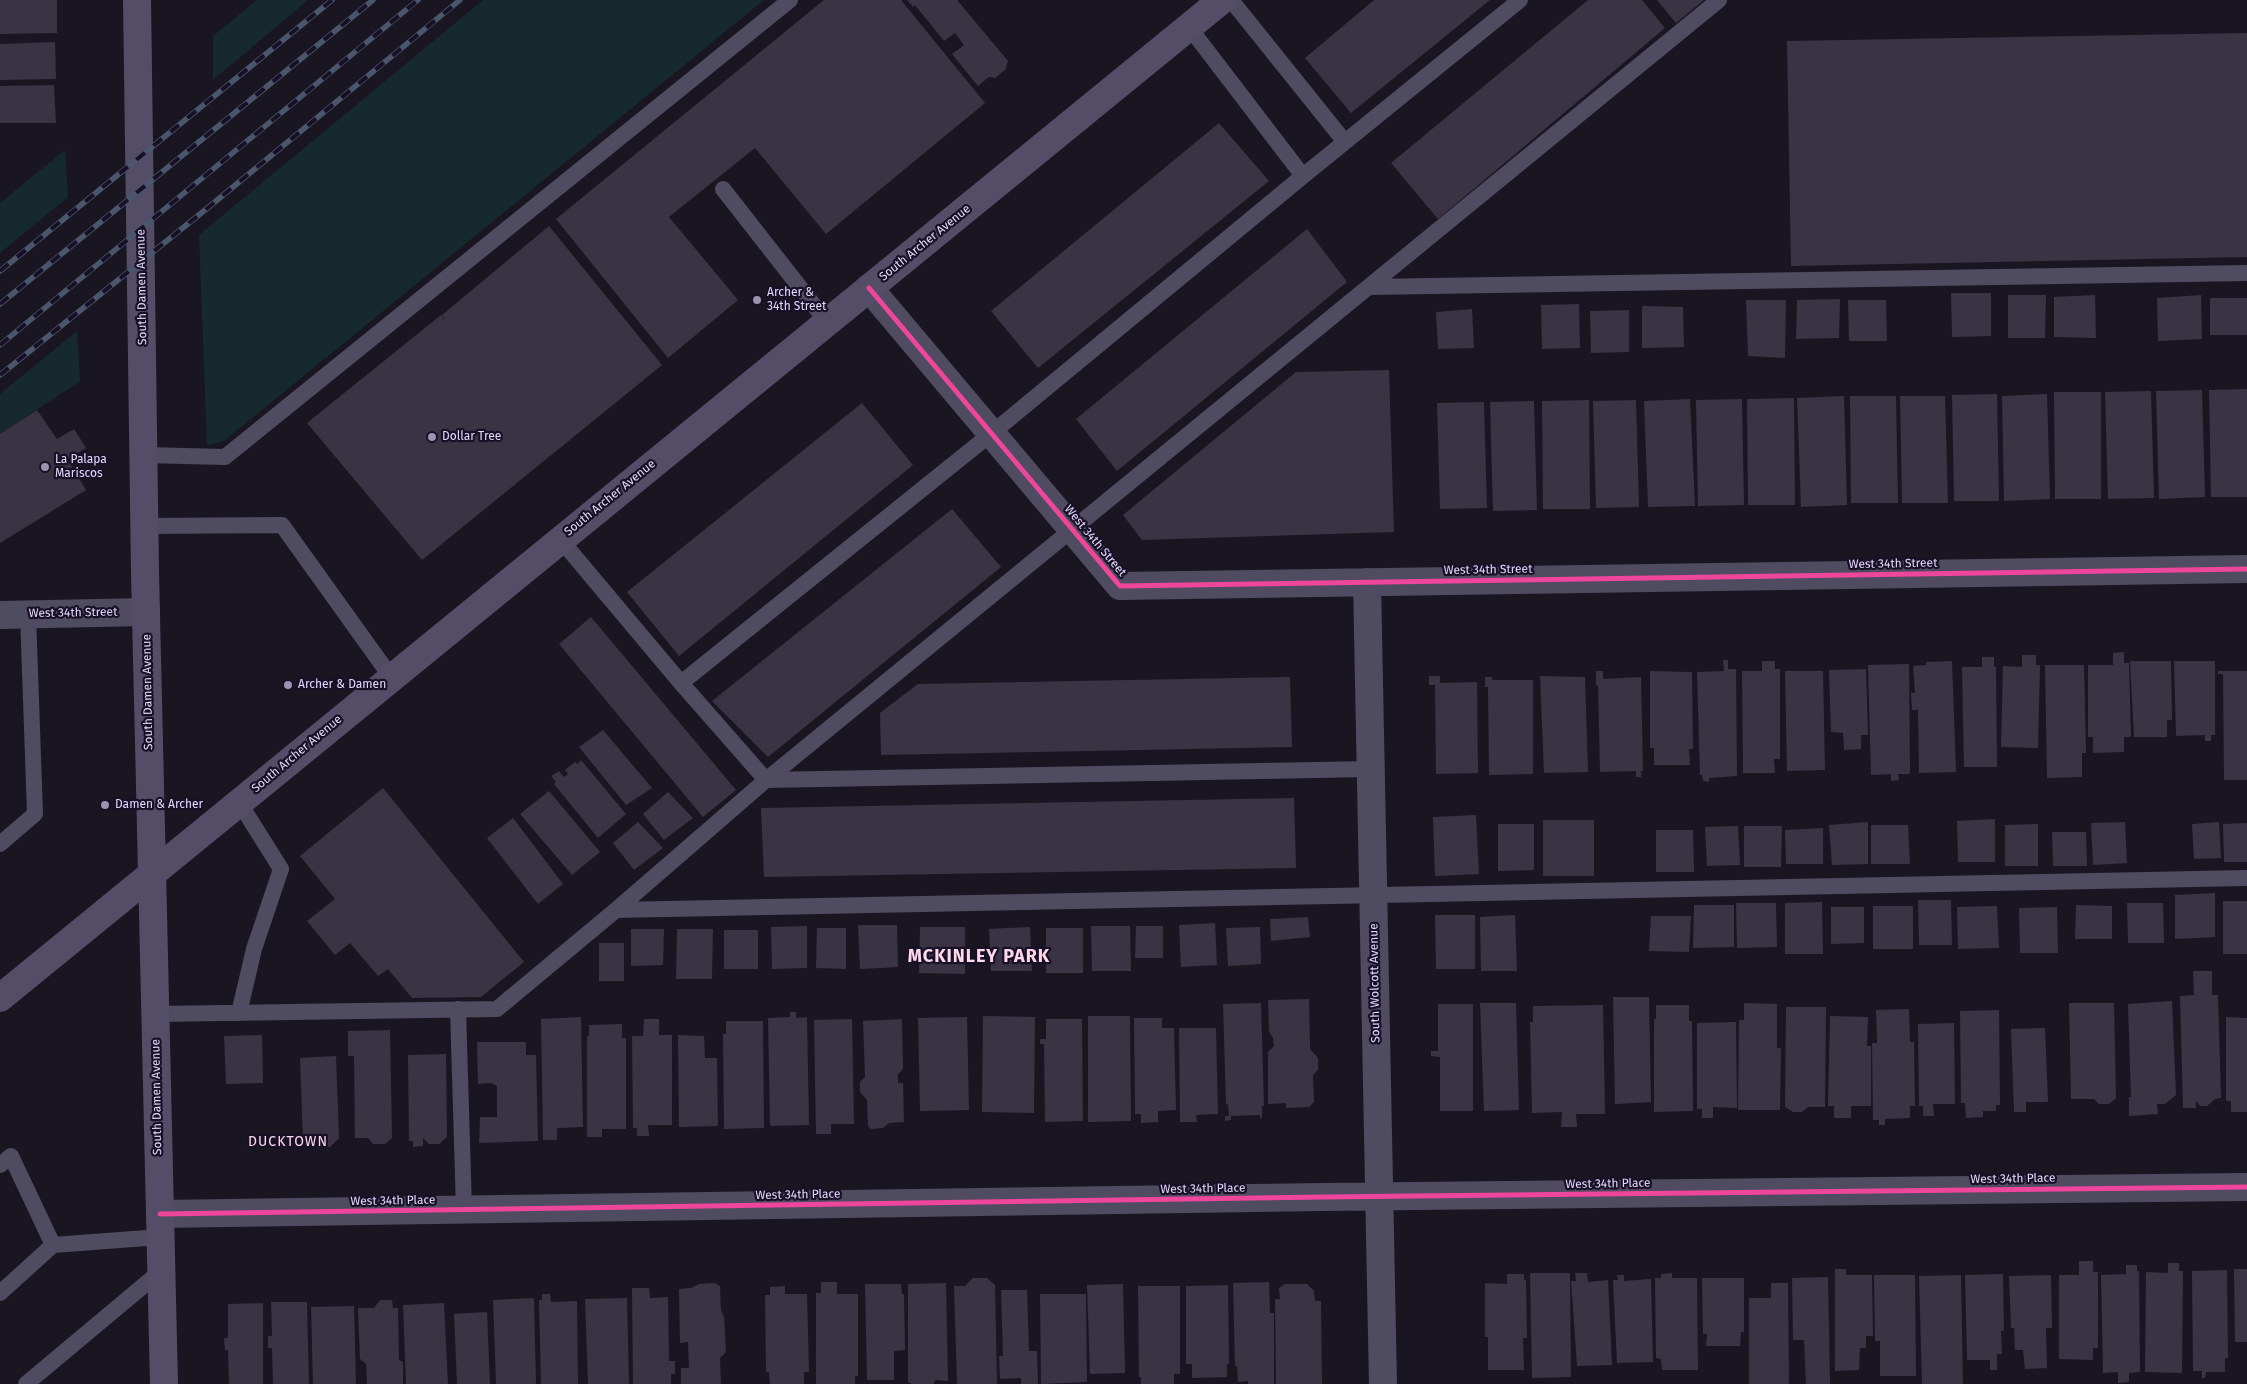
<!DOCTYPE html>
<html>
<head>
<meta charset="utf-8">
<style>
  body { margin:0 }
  canvas { display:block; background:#191521 }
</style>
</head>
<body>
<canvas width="2247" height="1384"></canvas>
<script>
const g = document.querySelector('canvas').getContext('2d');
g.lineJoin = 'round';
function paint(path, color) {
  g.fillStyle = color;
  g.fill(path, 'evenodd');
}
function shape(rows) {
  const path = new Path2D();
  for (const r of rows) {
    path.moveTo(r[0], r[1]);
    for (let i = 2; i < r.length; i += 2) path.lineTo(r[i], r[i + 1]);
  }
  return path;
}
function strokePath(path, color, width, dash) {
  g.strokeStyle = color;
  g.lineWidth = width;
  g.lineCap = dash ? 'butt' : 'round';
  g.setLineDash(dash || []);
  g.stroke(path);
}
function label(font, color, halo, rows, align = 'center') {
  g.font = font + ' "Fira Sans",sans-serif';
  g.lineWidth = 4.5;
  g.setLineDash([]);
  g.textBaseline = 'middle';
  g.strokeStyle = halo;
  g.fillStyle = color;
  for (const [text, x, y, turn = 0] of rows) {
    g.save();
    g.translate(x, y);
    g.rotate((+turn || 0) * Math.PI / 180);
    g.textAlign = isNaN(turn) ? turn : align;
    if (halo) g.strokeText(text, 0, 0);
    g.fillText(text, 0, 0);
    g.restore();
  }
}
paint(shape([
  [257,0,308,0,213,80,213,36],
  [483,0,764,0,224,441,207,446,199,235],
  [65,150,68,197,0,253,0,203],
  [77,331,80,381,0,434,0,394]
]), '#15292e');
paint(shape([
  [0,0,57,0,57,33,0,34],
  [824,0,901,0,985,103,826,234,755,148,669,217,738,300,668,358,556,219],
  [907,0,957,0,1008,61,1005,70,995,78,989,77,978,86,952,54,964,45,955,33,944,41,915,5,913,7],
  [1374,0,1490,0,1351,113,1305,58],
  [1588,0,1642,0,1665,28,1438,219,1391,163],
  [1657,0,1704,0,1676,23],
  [2247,33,2247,257,1791,266,1787,41],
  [55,42,56,79,0,80,0,44],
  [54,85,56,123,0,123,0,86],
  [1219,123,1269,181,1038,368,991,311],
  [549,226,662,365,422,560,307,423,441,315,446,321,442,315],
  [1307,229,1347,282,1117,471,1076,419],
  [1951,293,1991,293,1991,336,1952,337],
  [2008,295,2046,295,2045,338,2008,338],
  [2095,295,2096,338,2054,337,2054,297],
  [2201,295,2202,339,2158,341,2157,298],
  [2210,298,2247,298,2247,335,2210,335],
  [1840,299,1839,338,1796,339,1797,300],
  [1746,300,1786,300,1785,358,1748,356],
  [1848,300,1886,300,1887,341,1849,341],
  [1579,304,1580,348,1542,349,1541,305],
  [1642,306,1683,307,1684,347,1642,348],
  [1472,309,1474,348,1438,349,1436,312],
  [1629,310,1629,352,1591,353,1590,311],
  [1389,370,1394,532,1142,540,1123,515,1296,372],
  [2247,389,2247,497,2211,497,2209,390],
  [2202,390,2205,497,2159,499,2156,391],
  [2151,391,2154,498,2108,499,2105,392],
  [2054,392,2101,392,2101,499,2055,499],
  [1997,394,1999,501,1954,501,1952,395],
  [2047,394,2050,499,2004,501,2002,396],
  [1844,396,1847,505,1801,507,1797,398],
  [1850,396,1896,396,1898,503,1851,503],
  [1900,396,1945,396,1948,503,1902,503],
  [1794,398,1795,505,1748,505,1747,399],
  [1690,399,1695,506,1648,507,1644,401],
  [1742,399,1744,505,1698,506,1696,400],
  [1589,400,1590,509,1543,509,1542,401],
  [1636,400,1639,507,1596,508,1593,401],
  [1534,401,1537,510,1493,511,1490,402],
  [1484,402,1487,508,1440,509,1437,403],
  [862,403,913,465,679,656,627,592],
  [37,410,57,439,74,429,86,448,67,459,86,490,0,543,0,434],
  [952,509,1001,567,768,757,712,701],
  [591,617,736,790,703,817,559,644],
  [2124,652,2124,663,2129,663,2131,737,2124,737,2124,752,2093,753,2093,737,2088,737,2088,665,2113,665,2113,653],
  [2022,655,2036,655,2036,665,2040,665,2038,748,2001,747,2003,666,2022,667],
  [1982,657,1994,657,1994,667,1996,667,1997,767,1964,767,1962,667,1982,667],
  [1723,660,1728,660,1728,669,1736,669,1737,776,1709,778,1709,782,1703,781,1702,775,1700,775,1697,672,1724,671],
  [1762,661,1775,661,1775,669,1780,669,1780,759,1774,759,1775,773,1743,773,1742,671,1762,671],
  [1952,661,1956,772,1919,773,1918,710,1912,710,1911,693,1915,693,1913,666,1926,665,1926,662],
  [2130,661,2171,661,2172,720,2167,720,2167,737,2134,737],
  [2174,661,2215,661,2215,735,2211,735,2211,741,2205,741,2205,735,2176,736],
  [1909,664,1910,774,1898,774,1899,780,1891,781,1891,774,1871,775,1868,665],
  [2045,665,2084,665,2086,753,2082,753,2082,777,2047,778],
  [1866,669,1868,735,1861,735,1861,749,1844,750,1843,733,1831,732,1829,670],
  [1596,671,1603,671,1603,679,1641,677,1643,771,1641,771,1641,777,1636,777,1636,771,1600,772,1598,685,1596,685],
  [1650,671,1692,672,1693,749,1689,749,1690,765,1654,765,1654,748,1650,748],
  [1785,671,1823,671,1825,770,1787,771],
  [2218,671,2247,671,2247,780,2224,780,2223,674,2218,674],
  [1429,676,1440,676,1440,683,1477,682,1478,773,1436,774,1435,685,1429,685],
  [1540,676,1585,677,1588,772,1544,773],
  [1290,677,1292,747,881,755,880,713,918,684],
  [1485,677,1492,677,1492,680,1533,680,1533,774,1489,775,1488,687,1485,687],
  [603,730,652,788,626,805,579,747],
  [581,760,626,814,598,838,554,784,556,782,551,776,559,771,564,777,568,774,565,770,575,762,578,764],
  [383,788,524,962,481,997,412,998,388,969,378,976,350,943,335,955,307,921,335,899,300,856],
  [549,791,600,852,572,875,520,814],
  [668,792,693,818,664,840,643,814],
  [1294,798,1296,868,764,877,761,808],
  [1476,815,1479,874,1435,876,1433,817],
  [513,818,563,884,538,904,487,838],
  [1995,819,1995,862,1958,862,1957,821],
  [1543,820,1594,820,1594,876,1543,876],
  [638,822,663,848,634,870,613,843],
  [1868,822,1868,864,1832,865,1829,825],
  [2125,822,2127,863,2093,865,2091,823],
  [2219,822,2221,858,2194,859,2192,824],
  [2247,823,2247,862,2224,862,2223,824],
  [1498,824,1534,824,1534,870,1498,871],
  [2038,824,2038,866,2005,866,2005,825],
  [1871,825,1908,825,1910,864,1871,864],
  [1738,826,1740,865,1707,866,1705,827],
  [1744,826,1782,826,1781,867,1744,867],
  [1823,828,1823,864,1786,864,1785,830],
  [1656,830,1693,830,1694,872,1656,872],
  [2052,832,2086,832,2087,866,2053,866],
  [2215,893,2215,937,2175,939,2175,895],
  [1918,900,1951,900,1952,945,1919,945],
  [2223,901,2247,901,2247,954,2223,954],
  [1822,902,1823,954,1785,954,1785,903],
  [1736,903,1776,903,1777,947,1737,948],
  [2127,903,2163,903,2164,943,2128,943],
  [1694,905,1734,905,1734,947,1693,948],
  [2076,905,2112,906,2112,939,2075,939],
  [1873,906,1913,906,1913,949,1873,949],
  [1997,906,1999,948,1958,949,1957,907],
  [1831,907,1864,907,1864,943,1831,944],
  [2057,907,2058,953,2020,953,2019,908],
  [1435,915,1475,915,1475,969,1436,969],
  [1515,915,1517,971,1481,971,1480,917],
  [1651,916,1691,916,1689,952,1649,951],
  [1308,917,1310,937,1271,941,1270,919],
  [1215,923,1217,965,1181,967,1179,925],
  [858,925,897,925,898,967,860,969],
  [807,926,807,968,772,969,771,927],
  [1091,926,1130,926,1131,971,1092,971],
  [1136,926,1163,926,1163,958,1135,958],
  [920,927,965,927,965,974,919,973],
  [1030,927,1032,971,991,971,989,929],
  [1260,927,1261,964,1228,966,1226,928],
  [817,928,846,928,846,969,816,968],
  [1046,928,1083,928,1083,973,1046,973],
  [631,929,664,929,663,965,631,966],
  [677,929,713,929,712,979,676,979],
  [724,930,758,930,758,969,724,969],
  [599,943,624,943,624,981,599,981],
  [2193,971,2212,971,2212,995,2218,995,2221,1098,2215,1099,2207,1106,2200,1106,2196,1101,2196,1108,2183,1108,2180,996,2194,995],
  [1613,997,1649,997,1651,1102,1615,1104],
  [1309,999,1310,1049,1318,1058,1318,1070,1313,1075,1314,1102,1309,1107,1286,1108,1286,1103,1268,1104,1268,1052,1274,1046,1273,1038,1269,1032,1268,1000],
  [2172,1001,2176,1095,2165,1104,2157,1104,2158,1114,2129,1116,2129,1097,2131,1097,2128,1004],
  [1261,1003,1264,1106,1262,1106,1262,1118,1260,1118,1260,1115,1231,1116,1231,1120,1225,1121,1225,1116,1229,1116,1228,1104,1226,1104,1223,1004],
  [1480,1003,1516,1003,1519,1110,1484,1111],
  [1744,1003,1777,1004,1777,1048,1781,1048,1780,1110,1738,1110,1739,1020,1744,1020],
  [2069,1003,2114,1003,2116,1098,2109,1104,2099,1104,2094,1099,2071,1099],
  [1438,1004,1473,1004,1473,1111,1440,1111,1440,1057,1431,1056,1431,1051,1438,1051],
  [1603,1005,1605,1114,1576,1114,1577,1127,1561,1127,1562,1112,1532,1113,1530,1022,1533,1022,1533,1006],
  [1656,1005,1689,1005,1689,1021,1692,1021,1693,1111,1654,1112,1654,1019,1656,1019],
  [1786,1007,1826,1007,1825,1107,1808,1107,1802,1112,1793,1112,1785,1107],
  [1909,1009,1910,1042,1914,1042,1915,1106,1910,1106,1910,1118,1885,1119,1885,1125,1879,1125,1879,1120,1873,1120,1872,1043,1877,1043,1876,1010],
  [1999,1010,2000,1105,1996,1105,1996,1111,1983,1111,1983,1117,1966,1118,1965,1103,1961,1103,1960,1011],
  [790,1012,796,1012,796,1018,807,1017,809,1125,770,1126,768,1018,790,1017],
  [983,1016,1035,1017,1034,1113,982,1112],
  [1088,1016,1130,1016,1131,1121,1088,1122],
  [1830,1016,1868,1017,1867,1046,1871,1046,1871,1106,1851,1106,1851,1118,1834,1118,1834,1106,1828,1106],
  [581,1017,583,1127,557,1128,557,1140,543,1140,541,1019],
  [967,1017,969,1110,920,1111,918,1018],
  [2226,1017,2247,1018,2247,1112,2231,1112,2231,1101,2226,1101],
  [1134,1018,1162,1018,1162,1028,1174,1028,1176,1110,1158,1111,1158,1122,1141,1123,1141,1114,1135,1114],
  [644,1019,659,1019,659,1035,672,1035,672,1125,648,1125,649,1136,637,1136,637,1128,633,1128,632,1036,643,1036],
  [852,1019,854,1124,831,1124,831,1134,816,1134,814,1020],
  [902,1019,903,1069,898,1074,898,1083,903,1083,904,1122,889,1123,883,1128,871,1129,868,1126,867,1100,860,1092,860,1082,865,1077,863,1021],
  [1046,1019,1082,1019,1083,1121,1045,1122,1044,1044,1040,1044,1040,1039,1046,1039],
  [726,1021,763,1021,764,1128,724,1129,723,1034,726,1034],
  [1736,1022,1737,1108,1713,1107,1713,1118,1702,1118,1702,1109,1697,1109,1697,1023],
  [1954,1023,1955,1104,1933,1104,1934,1116,1923,1116,1923,1106,1919,1106,1918,1024],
  [622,1024,622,1038,626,1038,626,1129,602,1129,602,1137,587,1137,587,1036,589,1036,589,1025],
  [1179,1028,1216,1028,1218,1114,1196,1115,1197,1122,1180,1122],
  [2045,1028,2048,1102,2026,1102,2026,1112,2014,1112,2011,1029],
  [390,1030,392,1138,385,1144,373,1144,368,1138,355,1138,354,1056,348,1056,348,1031],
  [262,1035,263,1083,226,1084,224,1036],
  [678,1035,704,1036,705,1058,717,1058,718,1126,679,1127],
  [477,1042,526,1042,526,1055,536,1055,538,1141,479,1143,480,1117,497,1117,497,1086,491,1083,478,1084],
  [446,1054,447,1137,439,1144,429,1144,423,1138,423,1146,413,1147,413,1141,409,1141,408,1055],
  [336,1056,339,1138,330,1147,322,1147,315,1142,303,1141,300,1058],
  [2079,1261,2093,1261,2093,1272,2098,1272,2098,1348,2093,1348,2093,1360,2059,1359,2059,1275,2079,1275],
  [2168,1263,2179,1263,2179,1271,2183,1271,2182,1373,2145,1372,2146,1272,2168,1273],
  [2126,1265,2137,1265,2137,1271,2139,1271,2140,1372,2129,1373,2129,1382,2118,1383,2118,1372,2103,1373,2101,1275,2126,1274],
  [1835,1269,1846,1269,1846,1275,1872,1275,1873,1336,1866,1336,1866,1348,1860,1348,1859,1370,1835,1371],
  [2234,1269,2247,1269,2247,1342,2235,1342],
  [2227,1270,2228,1358,2225,1358,2225,1372,2206,1372,2205,1378,2202,1378,2202,1371,2193,1371,2192,1271],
  [1530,1273,1570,1273,1571,1377,1532,1378],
  [1575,1273,1587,1273,1588,1282,1608,1280,1612,1365,1577,1366,1571,1281,1576,1281],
  [1672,1273,1672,1278,1697,1278,1698,1370,1662,1370,1661,1359,1656,1358,1655,1278,1661,1278,1661,1274],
  [1507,1274,1524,1274,1524,1280,1526,1280,1527,1338,1523,1338,1524,1370,1488,1370,1488,1337,1485,1337,1485,1283,1507,1284],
  [2003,1274,2004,1331,2001,1331,2002,1354,1997,1354,1997,1370,1990,1370,1990,1360,1967,1360,1965,1275],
  [1617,1275,1624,1275,1624,1281,1651,1279,1653,1362,1617,1363,1613,1280,1618,1280],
  [1874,1275,1915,1275,1916,1376,1880,1376,1880,1341,1875,1341],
  [1961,1275,1963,1384,1922,1384,1919,1276],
  [2051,1275,2052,1328,2046,1328,2047,1368,2025,1369,2023,1350,2015,1350,2014,1328,2011,1328,2009,1276],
  [1828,1277,1830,1384,1806,1384,1804,1340,1793,1340,1792,1278],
  [973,1278,987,1278,995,1285,997,1384,957,1384,954,1286,965,1286],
  [1702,1278,1744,1278,1744,1332,1741,1332,1740,1346,1706,1346,1707,1334,1703,1334],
  [821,1282,837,1282,837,1294,858,1294,858,1376,855,1376,855,1384,816,1384,816,1293,821,1293],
  [1269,1282,1270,1313,1274,1313,1274,1384,1248,1384,1248,1381,1238,1382,1237,1366,1235,1366,1233,1283],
  [715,1283,720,1286,721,1310,724,1317,726,1352,720,1358,721,1384,681,1384,681,1368,689,1368,688,1342,680,1343,679,1289,691,1288,699,1284],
  [946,1283,948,1381,935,1380,934,1384,912,1384,908,1382,908,1284],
  [1771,1283,1788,1283,1789,1384,1749,1384,1749,1298,1771,1298],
  [865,1284,901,1284,902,1294,904,1294,905,1350,894,1351,894,1380,867,1380],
  [1123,1284,1125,1373,1090,1374,1087,1285],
  [1285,1284,1307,1284,1314,1291,1315,1301,1321,1301,1322,1384,1276,1384,1275,1299,1280,1299,1279,1288],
  [1228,1285,1229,1364,1227,1364,1227,1377,1192,1378,1192,1364,1186,1364,1186,1286],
  [785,1286,785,1294,807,1294,809,1372,804,1372,804,1384,770,1384,769,1372,766,1372,765,1295,770,1295,770,1287],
  [1138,1286,1180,1286,1180,1374,1174,1374,1174,1384,1141,1384,1141,1377,1139,1377],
  [632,1288,649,1288,650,1298,668,1297,669,1361,675,1361,675,1374,671,1374,671,1384,633,1384],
  [1001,1290,1027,1290,1029,1351,1037,1351,1038,1384,1021,1384,1021,1378,1000,1379,999,1356,1003,1356],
  [542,1294,550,1294,551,1302,577,1301,578,1384,541,1384,539,1300,542,1300],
  [1040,1294,1086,1294,1087,1382,1041,1384],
  [534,1298,536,1384,496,1384,493,1300],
  [627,1298,629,1384,588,1384,585,1299],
  [380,1300,392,1300,393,1308,398,1308,399,1360,403,1362,403,1384,367,1384,366,1364,360,1359,358,1308,374,1308],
  [271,1302,307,1302,309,1384,273,1384,272,1348,268,1348,268,1336,272,1336],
  [263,1303,263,1384,229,1384,228,1350,225,1350,224,1338,228,1338,228,1304],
  [444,1303,448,1384,406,1384,403,1305],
  [354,1306,356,1384,313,1384,311,1307],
  [487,1312,490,1384,457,1384,454,1314]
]), '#393343');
strokePath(shape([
  [1231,0,1345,142],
  [1189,27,1303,176],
  [723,189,827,322],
  [1369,287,2247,273],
  [144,455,225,457,790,0],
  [145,526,282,525,391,677],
  [560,539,681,683,766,780,1371,769],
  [681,683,992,433,1303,176,1520,0],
  [0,844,35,814,28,614],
  [616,910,2247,878],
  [458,1009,464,1210],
  [239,1013,254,949,281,869,239,802],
  [155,1014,497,1009,616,910,766,780,1719,0],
  [0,1165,11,1156,53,1245,160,1237],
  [0,1293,53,1245],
  [26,1384,161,1271]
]), '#4f4b61', 16);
strokePath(shape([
  [869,288,1120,586,2247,569],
  [1367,582,1383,1384],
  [0,615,146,612],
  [160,1214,1323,1197,2247,1187]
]), '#4f4b61', 28);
strokePath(shape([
  [137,0,145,572,164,1384],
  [0,998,1222,0]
]), '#544d67', 28);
const rail = shape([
  [0,271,332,0],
  [0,304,373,0],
  [0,345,418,0],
  [0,375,210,206,460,0]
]);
strokePath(rail, '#49566c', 5.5);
strokePath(rail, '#181026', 4, [11]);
strokePath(shape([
  [869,288,1120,586,2247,569],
  [160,1214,1323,1197,2247,1187]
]), '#ed469a', 5);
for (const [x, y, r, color] of [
  [757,300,5,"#9c93b0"],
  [432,437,5,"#9c93b0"],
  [45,467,5,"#9c93b0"],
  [288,685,5,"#9c93b0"],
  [105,805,5,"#9c93b0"]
]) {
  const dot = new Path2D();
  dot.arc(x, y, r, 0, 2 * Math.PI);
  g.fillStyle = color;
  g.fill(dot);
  strokePath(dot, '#181026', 2);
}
label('12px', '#e2d7fd', '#181026', [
  ["South Archer Avenue",925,243,-39],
  ["South Damen Avenue",142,287,-91],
  ["South Archer Avenue",610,498,-39],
  ["West 34th Street",1095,541,50],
  ["West 34th Street",1893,564,-1],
  ["West 34th Street",1488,570,-1],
  ["West 34th Street",73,613,-1],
  ["South Damen Avenue",148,692,-91],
  ["South Archer Avenue",297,754,-40],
  ["South Wolcott Avenue",1375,983,-91],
  ["South Damen Avenue",157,1097,-91],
  ["West 34th Place",2013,1179,-1],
  ["West 34th Place",1608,1184,-1],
  ["West 34th Place",1203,1189,-1],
  ["West 34th Place",798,1195,-1],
  ["West 34th Place",393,1201,-1]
]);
label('12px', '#e2d7fd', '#181026', [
  ["Archer &",767,293],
  ["34th Street",767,307],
  ["Dollar Tree",442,437],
  ["La Palapa",55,460],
  ["Mariscos",55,474],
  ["Archer & Damen",298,685],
  ["Damen & Archer",115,805]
], 'left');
g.letterSpacing = '1px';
label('14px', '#fdd9ea', '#181026', [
  ["DUCKTOWN",288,1142]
]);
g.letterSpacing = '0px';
g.letterSpacing = '1px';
label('bold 18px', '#fdd9ea', '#181026', [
  ["MCKINLEY PARK",979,957]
]);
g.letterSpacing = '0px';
</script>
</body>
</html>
